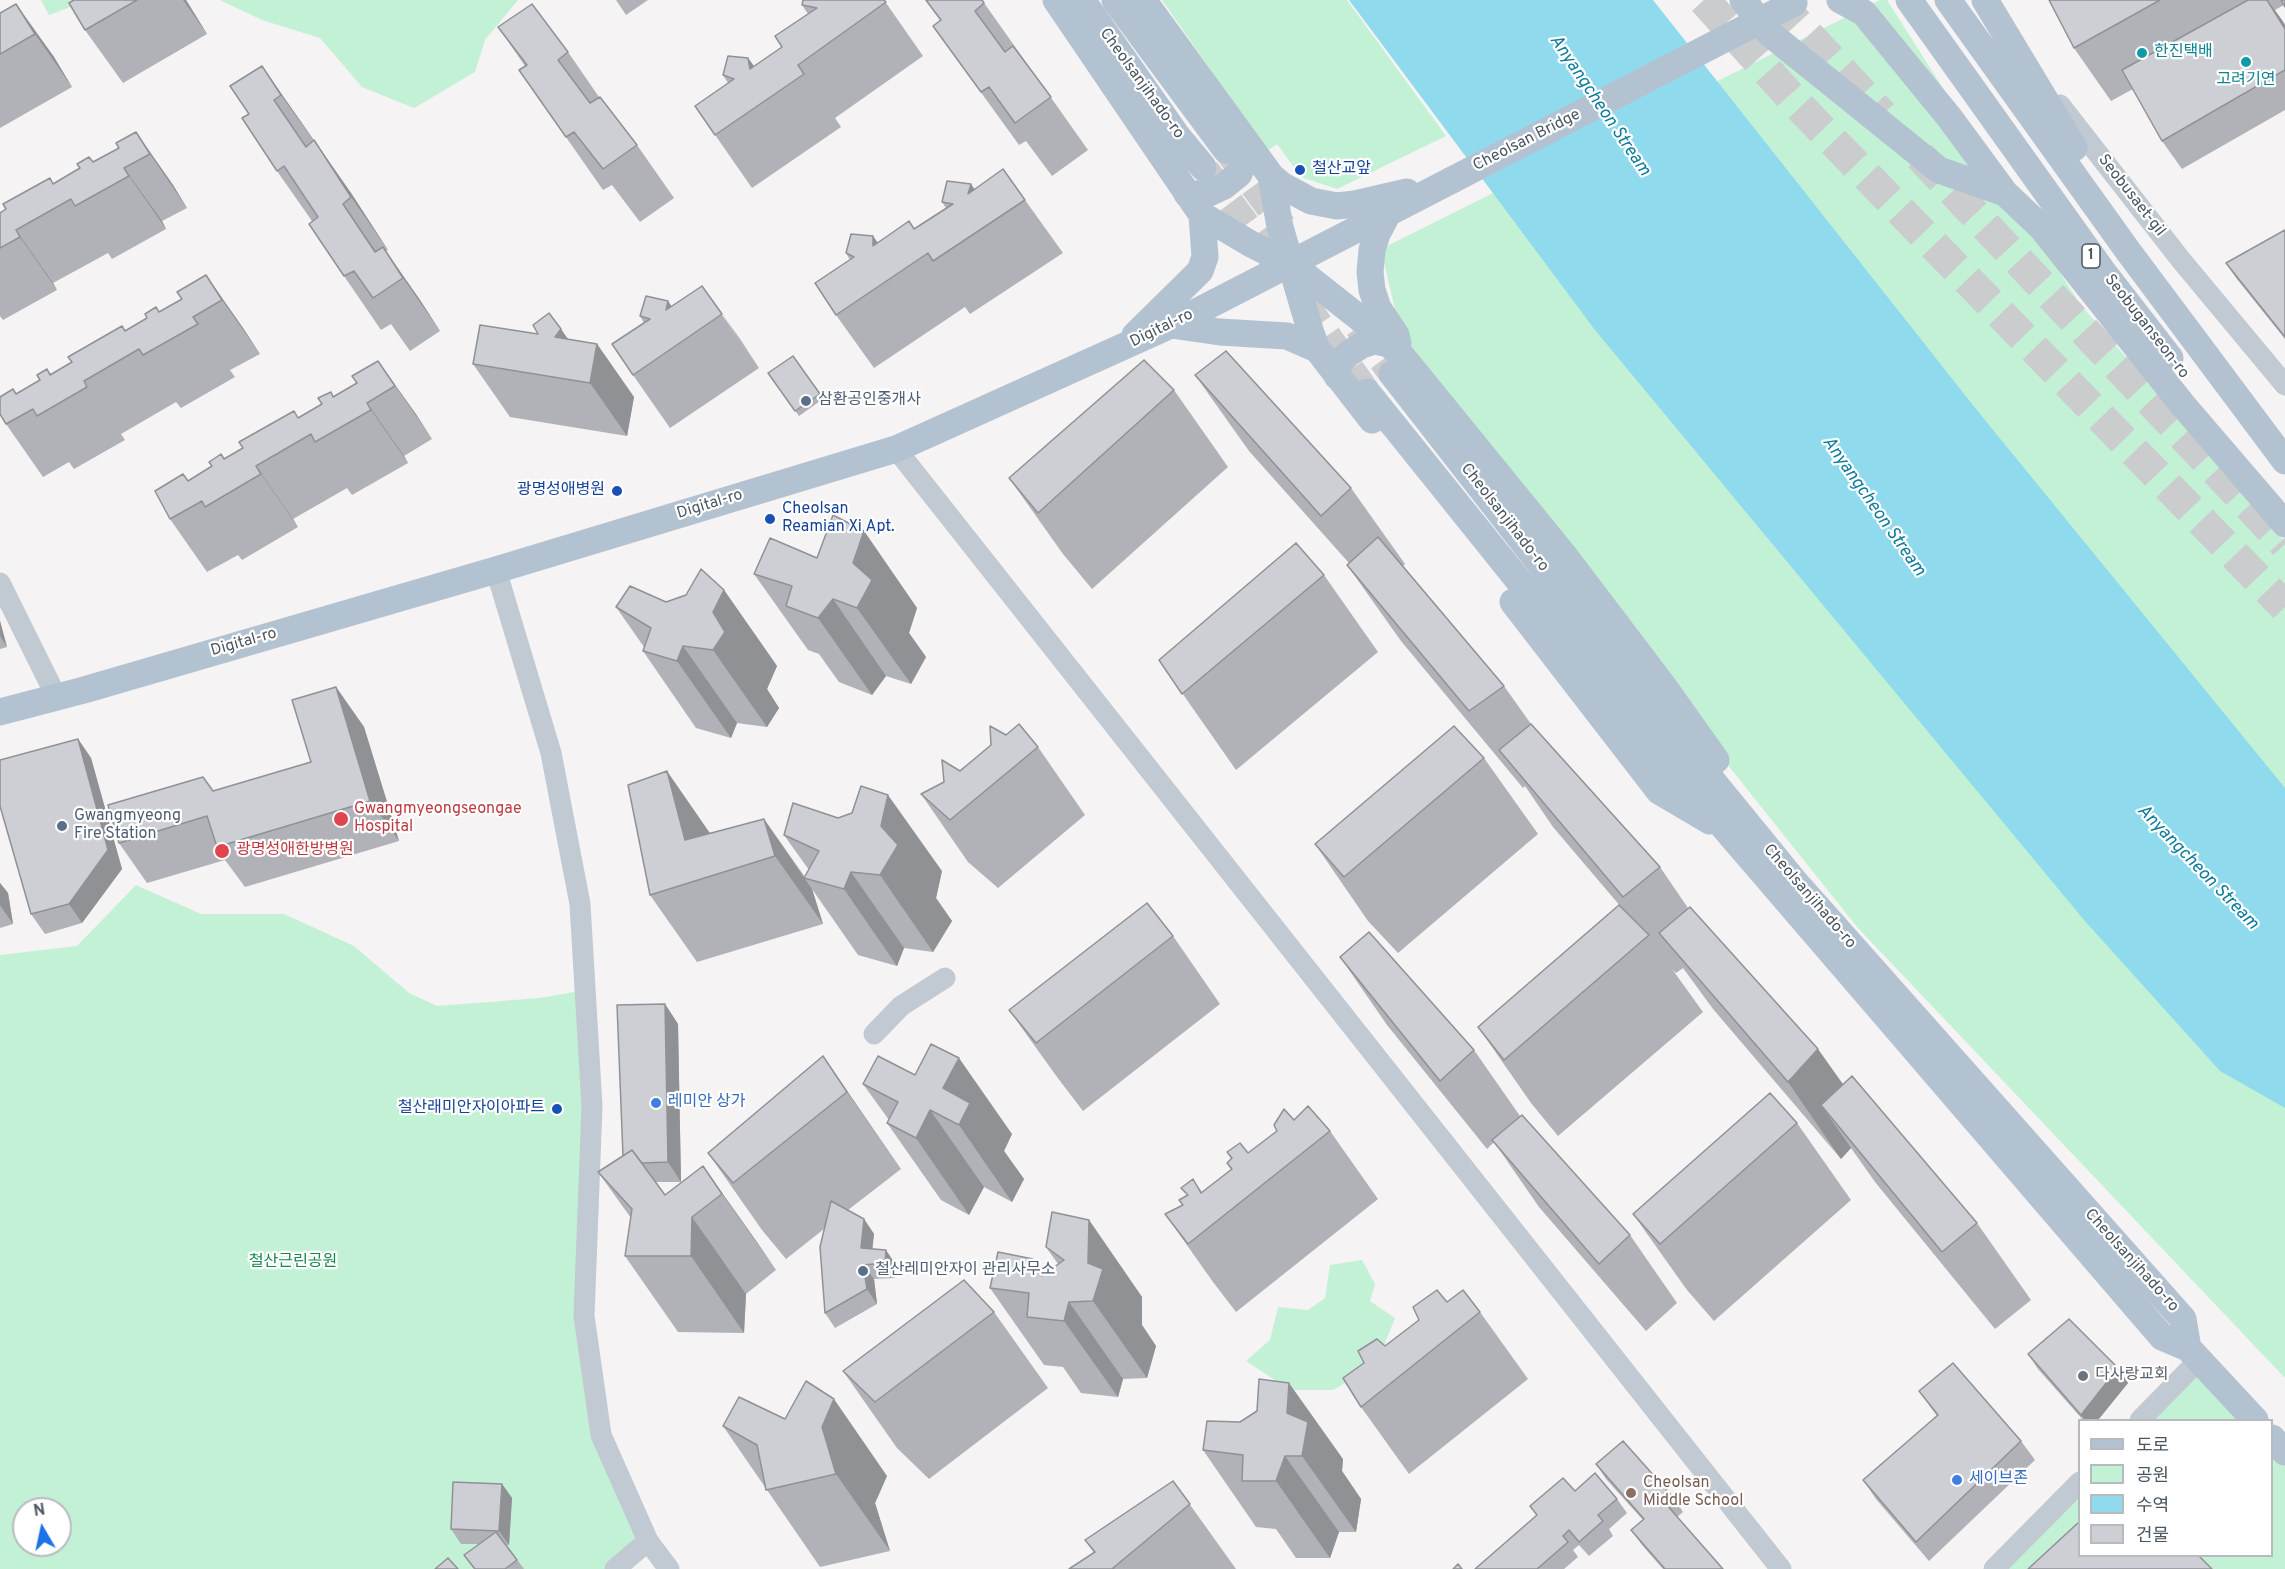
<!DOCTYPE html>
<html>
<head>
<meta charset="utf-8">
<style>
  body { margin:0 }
  #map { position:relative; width:2285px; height:1569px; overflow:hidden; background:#f5f3f3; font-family:Overpass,"Noto Sans KR",sans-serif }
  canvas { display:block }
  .legend { position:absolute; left:2078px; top:1419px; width:195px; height:138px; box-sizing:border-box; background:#fff; border:2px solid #b7bbc0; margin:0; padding:8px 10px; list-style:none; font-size:18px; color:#4a5661 }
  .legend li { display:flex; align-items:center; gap:12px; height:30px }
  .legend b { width:30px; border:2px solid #b7bbc0 }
  .north { position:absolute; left:12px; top:1497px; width:60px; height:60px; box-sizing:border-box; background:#fff; border:2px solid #b7bbc0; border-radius:50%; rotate:351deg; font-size:16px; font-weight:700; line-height:24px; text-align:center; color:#4a5661 }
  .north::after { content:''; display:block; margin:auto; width:21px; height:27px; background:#1a73e8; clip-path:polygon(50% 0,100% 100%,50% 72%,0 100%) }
</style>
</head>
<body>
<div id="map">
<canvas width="2285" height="1569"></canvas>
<ul class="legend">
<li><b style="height:8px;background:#b3c2d1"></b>도로</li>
<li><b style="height:16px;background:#c3f1d5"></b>공원</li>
<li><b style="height:16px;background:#90daee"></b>수역</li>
<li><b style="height:16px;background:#cdcfd5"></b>건물</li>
</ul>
<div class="north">N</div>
</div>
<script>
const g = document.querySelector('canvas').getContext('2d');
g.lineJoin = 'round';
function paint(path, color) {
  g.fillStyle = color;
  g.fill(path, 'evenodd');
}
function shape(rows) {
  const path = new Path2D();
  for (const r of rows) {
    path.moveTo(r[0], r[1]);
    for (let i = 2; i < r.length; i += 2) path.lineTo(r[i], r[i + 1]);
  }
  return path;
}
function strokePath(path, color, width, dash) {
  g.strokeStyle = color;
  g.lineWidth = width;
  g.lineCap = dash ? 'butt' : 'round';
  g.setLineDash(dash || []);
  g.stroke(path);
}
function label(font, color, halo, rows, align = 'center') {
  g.font = font + ' Overpass,"Noto Sans KR",sans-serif';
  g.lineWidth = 4.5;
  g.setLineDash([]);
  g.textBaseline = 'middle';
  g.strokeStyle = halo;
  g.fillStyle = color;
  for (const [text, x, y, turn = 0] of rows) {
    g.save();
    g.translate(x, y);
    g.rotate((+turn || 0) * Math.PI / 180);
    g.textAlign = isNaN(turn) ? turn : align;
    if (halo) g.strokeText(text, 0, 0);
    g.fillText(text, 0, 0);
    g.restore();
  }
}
paint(shape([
  [41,0,89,0,49,15],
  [220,0,518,0,485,40,475,72,414,108,362,87,320,38,262,20],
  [1162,0,1347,0,1446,136,1337,189,1301,177,1277,144,1267,151],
  [1880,0,1887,0,2080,304,2285,542,2285,1378,1858,928,1699,729,1400,331,1381,249],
  [136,885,201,914,284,914,354,946,409,993,437,1006,540,998,585,990,584,1316,601,1434,648,1541,615,1569,0,1569,0,955,77,946],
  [24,1509,60,1509,60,1545,24,1545],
  [1362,1260,1375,1284,1370,1301,1395,1318,1376,1365,1333,1390,1290,1390,1246,1361,1270,1340,1278,1307,1308,1310,1325,1298,1330,1265],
  [2198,1361,2255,1420,2140,1420],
  [2272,1438,2285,1452,2285,1569,1994,1569,2079,1482,2080,1556,2272,1556]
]), '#c3f1d5');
paint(shape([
  [1349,0,1653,0,1976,409,2285,788,2285,1108,2220,1071,2084,920,1595,330]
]), '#90daee');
strokePath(shape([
  [1229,153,1283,226],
  [1206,170,1271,257],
  [1304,302,1367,392],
  [1358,327,1392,374]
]), '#caccce', 27, [27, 14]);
strokePath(shape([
  [1704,0,1796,103,2285,607],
  [1776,0,1882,115],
  [1920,156,2285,544]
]), '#caccce', 32, [32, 16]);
strokePath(shape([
  [2060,105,2181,260,2285,385],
  [896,449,1781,1569],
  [496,570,551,753,580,904,592,1106,584,1316,601,1435,648,1541,669,1569],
  [0,583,56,696],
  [874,1034,901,1006,945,978],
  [2140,1420,2198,1361],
  [615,1569,648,1541],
  [1994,1569,2080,1482]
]), '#c1cad2', 21);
strokePath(shape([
  [1056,0,1202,215,1251,244,1291,264,1367,324,1401,355,1563,554,1667,691,1716,760],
  [1082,0,1178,137,1203,167],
  [1115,0,1226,150],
  [1143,0,1271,176,1283,186,1311,201,1337,206,1355,204,1407,192],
  [1743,0,1769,33,1939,170,2005,193],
  [1840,0,1864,13,1949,117,2005,193,2042,228,2182,404,2285,524],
  [1909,0,2104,273,2170,358],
  [1948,0,2128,251,2285,461],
  [1985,0,2074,148],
  [1271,176,1280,227,1311,333,1317,349,1372,420],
  [1187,194,1207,194,1224,186,1239,174,1244,161,1246,143],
  [1388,213,1377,234,1372,250,1370,272,1372,290,1378,308,1396,335,1398,343],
  [1171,325,1220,332,1287,336,1317,349],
  [1135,335,1200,271,1205,257,1202,215],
  [1392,374,1636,687,1795,882,2183,1319,2188,1348],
  [1337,376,1338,364,1348,354,1362,345,1374,341,1390,344],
  [1367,392,1617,703,2162,1337,2188,1348,2255,1420],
  [1513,602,1659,791,1710,821],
  [0,712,84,690,496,570,896,449,1171,325,1452,180],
  [2272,1438,2285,1452]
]), '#b3c2d1', 27);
strokePath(shape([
  [1452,180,1794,3]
]), '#b3c2d1', 27);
paint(shape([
  [74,0,186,0,207,34,123,83,85,30],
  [616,0,648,0,626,15],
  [884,0,923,56,835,118,841,127,752,188,695,106,728,83,723,75,748,58,754,66,782,47,808,14,802,5],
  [925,0,982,0,1088,150,1052,176,1026,141,1019,145,933,26,940,20],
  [2049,0,2285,0,2284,5,2275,10,2285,25,2285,110,2182,169,2162,141,2133,89,2111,101,2074,48],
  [16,4,54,57,72,87,0,128,0,13],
  [498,27,568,52,599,97,637,145,674,198,640,222,612,185,603,190,519,70,525,66],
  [262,66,351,193,388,250,386,251,420,300,440,331,410,351,391,324,381,330,344,276,312,221,277,171,249,114],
  [136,132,173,185,187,208,162,221,166,229,112,259,108,253,53,283,57,290,3,320,0,316,0,213,53,184,80,168,89,157,93,162,119,148],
  [974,189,1025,200,1063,253,970,314,965,307,874,368,836,315,850,260,846,253,873,236,877,242,914,229,946,208,942,202],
  [2285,230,2285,339,2236,278,2226,263],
  [206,275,243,328,260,354,230,370,235,377,181,408,176,402,121,434,125,440,74,469,69,462,43,477,6,424,13,389,17,394,40,380,47,369,51,374,182,299],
  [702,286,759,368,670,428,633,375,644,323,640,316,671,307],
  [568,339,597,344,634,397,627,436,510,417,473,364],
  [378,361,432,439,404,456,408,463,352,495,347,488,293,519,298,527,242,560,238,555,207,572,170,519,188,481,225,459,322,404,331,392,334,397,357,383],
  [768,373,820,394,823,399,799,416],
  [1195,375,1351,488,1405,564,1403,566,1504,686,1531,724,1660,867,1688,908,1843,1084,1977,1223,2031,1300,1995,1329,1875,1182,1851,1148,1841,1159,1713,1009,1683,968,1676,973,1672,969,1703,1012,1558,1136,1531,1103,1478,1027,1621,907,1553,827,1525,786,1523,788,1401,641,1347,565,1349,563,1249,451],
  [1174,390,1228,467,1092,589,1063,554,1009,478],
  [864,531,917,608,909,633,926,657,911,684,886,676,872,695,839,682,819,654,808,650,754,574,817,558],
  [1324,575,1378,652,1236,770,1159,660],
  [724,590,777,666,767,689,779,708,767,727,737,723,731,738,696,728,643,651,644,647,616,607,666,602],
  [0,621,7,647,0,649],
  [336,687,364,727,399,841,245,887,225,860,147,883,119,843,213,791,311,762],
  [1006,735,1038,747,1085,815,998,888,968,862,921,794,944,782],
  [78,739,91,758,122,869,82,923,45,934,31,914],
  [1484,758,1538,834,1398,953,1368,921,1315,844],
  [764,819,805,877,809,870,784,835,942,871,936,898,952,921,933,952,904,948,897,966,858,955,812,889,823,924,697,962,650,895,710,833],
  [0,883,8,893,13,924,0,928],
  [1173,936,1220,1004,1083,1111,1057,1077,1009,1010],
  [1340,957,1474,1050,1520,1116,1630,1235,1677,1303,1646,1331,1539,1207,1494,1142,1487,1149,1387,1025],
  [665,1004,678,1024,681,1182,656,1182,665,1195,703,1166,776,1270,746,1294,744,1333,678,1332,625,1256,631,1218,598,1172,623,1156],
  [823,1056,901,1169,848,1210,864,1219,874,1234,872,1249,896,1265,895,1278,874,1279,877,1304,835,1328,825,1313,824,1229,786,1259,762,1230,708,1153],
  [863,1084,1012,1134,1004,1151,1024,1179,1012,1202,984,1187,969,1215,941,1200,887,1123,889,1120],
  [1294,1120,1330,1131,1378,1199,1236,1312,1213,1282,1165,1214,1183,1206,1179,1200,1187,1195,1181,1188,1193,1179,1202,1192,1231,1170,1227,1163,1231,1159,1227,1152,1248,1153],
  [1797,1123,1851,1200,1714,1321,1687,1290,1633,1214],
  [1089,1220,1142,1297,1142,1325,1156,1346,1147,1378,1123,1379,1118,1397,1081,1393,1063,1367,1044,1365,990,1288,1033,1259,1044,1275,1058,1264,1046,1247],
  [1447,1302,1480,1312,1528,1379,1409,1474,1361,1407,1364,1363,1385,1346],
  [994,1312,1048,1388,929,1479,897,1448,843,1371],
  [2028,1354,2118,1368,2128,1383,2098,1420,2083,1420,2038,1369],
  [1919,1391,2021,1441,2035,1460,1929,1561,1876,1499,1863,1480,1937,1416],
  [1207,1421,1343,1459,1342,1471,1361,1499,1356,1532,1339,1532,1330,1558,1296,1558,1276,1529,1256,1527,1203,1450],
  [723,1426,887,1476,875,1503,890,1551,820,1567],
  [1596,1464,1673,1497,1683,1512,1677,1517,1723,1569,1663,1569,1642,1545,1631,1530,1643,1520,1606,1479],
  [1173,1481,1236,1569,1069,1569,1094,1553,1085,1540],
  [502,1484,512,1498,509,1545,506,1545,524,1569,474,1569,464,1555,479,1544,461,1544,451,1529],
  [1617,1499,1627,1513,1609,1529,1613,1536,1589,1556,1579,1545,1573,1550,1578,1557,1564,1569,1475,1569,1537,1516,1530,1506]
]), '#b0b2b7');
paint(shape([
  [183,0,186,0,191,8,207,34],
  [2267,0,2282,20,2285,25,2285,29],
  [16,4,54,57,72,87,35,34],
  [748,58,774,94,750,69],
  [262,66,299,119,319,148,281,95],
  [136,132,173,185,187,208,150,154],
  [314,140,351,193,388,250,351,197],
  [124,168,162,221,166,229,129,176],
  [971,184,996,219,968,194],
  [343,204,380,257,375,252],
  [16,230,53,283,57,290,20,237],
  [873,236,899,273,873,246],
  [383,247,420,300,440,331,403,278],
  [206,275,243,328,260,354,222,300],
  [702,286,740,339,759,368,722,314],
  [668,301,691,335,666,310],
  [561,329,592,373,597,344,634,397,627,436,590,383,555,337],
  [378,361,416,414,432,439,395,386],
  [367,403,404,456,408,463,371,410],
  [256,466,293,519,298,527,261,474],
  [864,531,917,608,909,633,926,657,911,684,857,608,853,563],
  [724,590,777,666,767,689,779,708,767,727,713,650,713,612],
  [833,599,886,676,872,695,818,618],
  [0,621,7,647,0,636],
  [683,646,737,723,731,738,677,661],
  [336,687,364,727,399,841,370,801],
  [78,739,91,758,122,869,82,923,69,904],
  [667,771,714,839,685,840],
  [888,795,942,871,936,898,952,921,933,952,880,875,881,826],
  [764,819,812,889,823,924,775,856],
  [851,872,904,948,897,966,844,889],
  [0,883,8,893,13,924,0,905],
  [665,1004,678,1024,681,1182,668,1162],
  [1818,1049,1872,1125,1821,1105,1851,1148,1841,1159,1788,1082],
  [823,1056,876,1133,901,1169,847,1092],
  [959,1058,1012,1134,1004,1151,1024,1179,1012,1202,959,1125,943,1088],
  [930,1110,984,1187,969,1215,916,1138],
  [703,1166,757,1242,776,1270,722,1194],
  [692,1217,746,1294,744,1333,691,1256],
  [864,1219,874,1234,871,1263,861,1248],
  [1089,1220,1142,1297,1142,1325,1156,1346,1147,1378,1093,1301,1088,1263],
  [886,1250,896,1265,895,1278,885,1263],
  [1033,1259,1067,1309,1069,1302,1123,1379,1118,1397,1064,1321],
  [863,1265,874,1279,877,1304,867,1289],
  [2118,1368,2128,1383,2098,1420,2085,1420,2081,1415],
  [1289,1383,1343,1459,1342,1471,1361,1499,1356,1532,1302,1456,1287,1413],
  [834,1399,887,1476,875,1503,890,1551,836,1474,822,1427],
  [1285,1456,1339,1532,1330,1558,1276,1481],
  [502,1484,512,1498,509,1545,499,1531]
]), '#909195');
const building = shape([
  [74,0,137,0,85,30,69,3,74,0],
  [803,0,884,0,886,2,798,65,804,74,715,135,695,106,734,79,723,75,728,56,748,58,750,69,782,47,775,36,817,8,802,5,803,0],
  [926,0,982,0,984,3,975,11,1005,52,1013,46,1051,97,1015,123,989,87,981,92,933,26,941,20,926,0],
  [2049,0,2160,0,2074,48,2049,0],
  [2248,0,2267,0,2285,29,2285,70,2162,141,2122,70,2248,0],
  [2281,0,2285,0,2285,7,2281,0],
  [16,4,35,34,0,54,0,13,16,4],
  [532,4,568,52,558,60,590,103,600,97,637,145,603,169,574,132,566,137,519,70,527,65,498,27,532,4],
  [262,66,281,95,274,100,306,147,314,140,351,197,343,204,375,252,383,247,403,278,373,298,354,271,344,276,309,224,318,217,284,166,277,171,242,118,249,114,230,86,262,66],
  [136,132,150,154,124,168,129,176,75,206,71,199,16,230,20,237,0,248,0,213,6,209,3,204,50,178,53,184,80,168,77,164,89,157,93,162,119,148,116,143,136,132],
  [1003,169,1025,200,933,261,928,253,836,315,815,283,854,257,846,253,851,234,873,236,873,246,909,221,914,229,953,204,942,202,947,181,971,184,968,194,1003,169],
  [2285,230,2285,337,2226,263,2285,230],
  [206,275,222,300,193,317,198,324,143,355,139,349,84,381,87,387,37,416,33,409,6,424,0,414,0,397,13,389,16,394,40,380,37,375,47,369,50,375,72,362,68,357,122,326,125,331,147,318,145,314,156,307,159,312,182,299,177,292,206,275],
  [702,286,722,314,633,375,612,344,650,319,640,316,646,296,668,301,666,310,702,286],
  [549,313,561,329,555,337,597,344,590,383,473,364,480,325,538,334,533,325,549,313],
  [1226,351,1351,488,1321,516,1195,375,1226,351],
  [793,356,820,394,795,411,768,373,793,356],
  [1144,360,1174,390,1038,513,1009,478,1144,360],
  [378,361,395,386,367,403,371,410,315,442,311,434,256,466,261,474,205,507,202,501,170,519,155,491,183,474,188,481,212,466,209,462,221,454,224,459,243,448,239,442,294,411,298,418,322,404,318,398,331,392,333,397,357,383,352,376,378,361],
  [833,515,864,531,853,563,872,580,857,608,833,599,818,618,786,606,792,586,754,574,770,538,817,558,833,515],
  [1378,537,1504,686,1469,711,1347,565,1378,537],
  [1296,543,1324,575,1182,694,1159,660,1296,543],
  [701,569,724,590,713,612,725,632,713,650,683,646,677,661,643,651,651,628,616,607,630,586,666,602,686,595,701,569],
  [336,687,370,801,217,847,207,816,119,843,108,805,203,777,213,791,311,762,292,700,336,687],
  [1019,724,1038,747,950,820,921,794,944,782,942,760,960,771,991,745,990,726,1006,735,1019,724],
  [1531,724,1660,867,1623,897,1499,750,1531,724],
  [1454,726,1484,758,1344,877,1315,844,1454,726],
  [78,739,108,850,69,904,31,914,0,806,0,760,78,739],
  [667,771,685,840,764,819,775,856,650,895,628,785,667,771],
  [861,786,888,795,881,826,898,845,880,875,851,872,844,889,804,878,819,851,784,835,793,803,838,818,852,813,861,786],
  [1147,903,1173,936,1036,1043,1009,1010,1147,903],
  [1619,905,1649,935,1504,1060,1478,1027,1619,905],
  [1690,907,1818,1049,1788,1082,1659,933,1690,907],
  [1369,932,1474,1050,1440,1081,1340,957,1369,932],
  [665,1004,668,1162,642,1163,632,1150,623,1156,617,1005,665,1004],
  [931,1044,959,1058,943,1088,970,1103,959,1125,930,1110,916,1138,887,1123,898,1102,863,1084,878,1056,915,1075,931,1044],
  [823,1056,847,1092,733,1183,708,1153,823,1056],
  [1852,1076,1977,1223,1942,1252,1821,1105,1852,1076],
  [1770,1093,1797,1123,1660,1244,1633,1214,1770,1093],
  [1308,1106,1330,1131,1188,1244,1165,1214,1183,1205,1179,1200,1188,1195,1181,1188,1193,1179,1201,1193,1232,1169,1227,1163,1232,1158,1227,1152,1240,1143,1248,1153,1277,1131,1274,1125,1284,1109,1294,1120,1308,1106],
  [1522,1115,1630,1235,1599,1264,1492,1140,1522,1115],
  [632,1150,665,1195,703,1166,722,1194,692,1217,691,1256,625,1256,632,1209,598,1172,632,1150],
  [831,1201,864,1219,861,1248,886,1250,885,1263,863,1265,867,1289,825,1313,820,1247,831,1201],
  [1052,1212,1089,1220,1088,1263,1103,1269,1093,1301,1069,1302,1064,1321,1027,1317,1029,1293,990,1288,998,1252,1033,1259,1042,1276,1064,1260,1046,1247,1052,1212],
  [964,1280,994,1312,875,1402,843,1371,964,1280],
  [1437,1290,1447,1302,1463,1290,1480,1312,1361,1407,1343,1378,1364,1363,1358,1351,1377,1339,1385,1346,1419,1320,1413,1307,1437,1290],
  [2069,1319,2118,1368,2081,1415,2028,1354,2069,1319],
  [1953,1363,2021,1441,1916,1542,1863,1480,1938,1415,1919,1391,1953,1363],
  [1259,1379,1289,1383,1287,1413,1308,1422,1302,1456,1285,1456,1276,1481,1242,1481,1243,1455,1203,1450,1207,1421,1240,1422,1257,1411,1259,1379],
  [806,1381,834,1399,822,1427,836,1474,766,1490,757,1445,723,1426,739,1397,785,1419,806,1381],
  [1623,1441,1673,1497,1665,1503,1723,1569,1665,1569,1631,1530,1644,1519,1596,1464,1623,1441],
  [1595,1473,1617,1499,1598,1515,1603,1521,1579,1542,1569,1530,1563,1536,1568,1542,1537,1569,1475,1569,1537,1515,1530,1506,1563,1478,1575,1491,1595,1473],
  [1173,1481,1190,1504,1113,1568,1114,1569,1069,1569,1095,1552,1085,1540,1173,1481],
  [453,1482,502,1484,499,1531,451,1529,453,1482],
  [2079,1522,2079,1556,2199,1556,2212,1569,2028,1569,2079,1522],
  [496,1532,517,1560,505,1569,475,1569,464,1555,496,1532],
  [448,1558,458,1569,435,1569,448,1558],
  [1458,1564,1462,1569,1453,1569,1458,1564]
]);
paint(building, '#cdcfd5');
strokePath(building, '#909195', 1.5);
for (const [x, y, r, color] of [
  [2142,53,6,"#0f9aa8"],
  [2246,62,6,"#0f9aa8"],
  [1300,170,6,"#1a4fb4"],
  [806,401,6,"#5c6f8a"],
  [617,491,6,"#1a4fb4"],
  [770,519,6,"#1a4fb4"],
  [341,819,8,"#e0444e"],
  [62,826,6,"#5c6f8a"],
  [222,851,8,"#e0444e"],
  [656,1103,6,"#3f7fe0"],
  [557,1109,6,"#1a4fb4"],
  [863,1271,6,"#5c6f8a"],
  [2083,1376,6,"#6b7280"],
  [1957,1480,6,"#3f7fe0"],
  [1631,1493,6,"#8d6e63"]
]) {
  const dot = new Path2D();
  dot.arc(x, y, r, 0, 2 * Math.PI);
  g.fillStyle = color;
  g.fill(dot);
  strokePath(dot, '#fff', 2);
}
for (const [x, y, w] of [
  [2091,256,18]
]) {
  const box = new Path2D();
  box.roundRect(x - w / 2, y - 12, w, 24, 4.5);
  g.fillStyle = '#fff';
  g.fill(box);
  strokePath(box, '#4a5661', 1.5);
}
label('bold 15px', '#4a5661', null, [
  ["1",2091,256]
]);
label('16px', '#0d838f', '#fff', [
  ["한진택배",2154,53],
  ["고려기연",2246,81,"center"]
], 'left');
label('16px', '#4a5661', '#fff', [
  ["Cheolsanjihado-ro",1141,84,54],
  ["Cheolsan Bridge",1527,141,-27],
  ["Seobusaet-gil",2131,196,52],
  ["Seobuganseon-ro",2146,327,52],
  ["Digital-ro",1162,329,-26],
  ["Digital-ro",710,505,-17],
  ["Cheolsanjihado-ro",1504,518,52],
  ["Digital-ro",244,643,-16],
  ["Cheolsanjihado-ro",1809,897,49],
  ["Cheolsanjihado-ro",2131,1261,48]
]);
label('16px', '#164399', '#fff', [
  ["철산교앞",1312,170],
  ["광명성애병원",605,491,"right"],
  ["Cheolsan",782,510],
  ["Reamian Xi Apt.",782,528],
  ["철산래미안자이아파트",545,1109,"right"]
], 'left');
label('16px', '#4e5e75', '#fff', [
  ["삼환공인중개사",818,401],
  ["Gwangmyeong",74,817],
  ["Fire Station",74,835],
  ["철산레미안자이 관리사무소",875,1271]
], 'left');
label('16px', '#be3a42', '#fff', [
  ["Gwangmyeongseongae",354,810],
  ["Hospital",354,828],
  ["광명성애한방병원",236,851]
], 'left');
label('16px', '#366cbe', '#fff', [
  ["레미안 상가",668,1103],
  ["세이브존",1969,1480]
], 'left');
label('16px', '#17864f', '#fff', [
  ["철산근린공원",293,1263]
]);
label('16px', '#5b616d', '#fff', [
  ["다사랑교회",2095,1376]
], 'left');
label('16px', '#785e54', '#fff', [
  ["Cheolsan",1643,1484],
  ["Middle School",1643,1502]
], 'left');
label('italic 18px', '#0c7c9b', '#fff', [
  ["Anyangcheon Stream",1599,106,56],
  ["Anyangcheon Stream",1873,507,55],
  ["Anyangcheon Stream",2197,868,46]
]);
</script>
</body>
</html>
